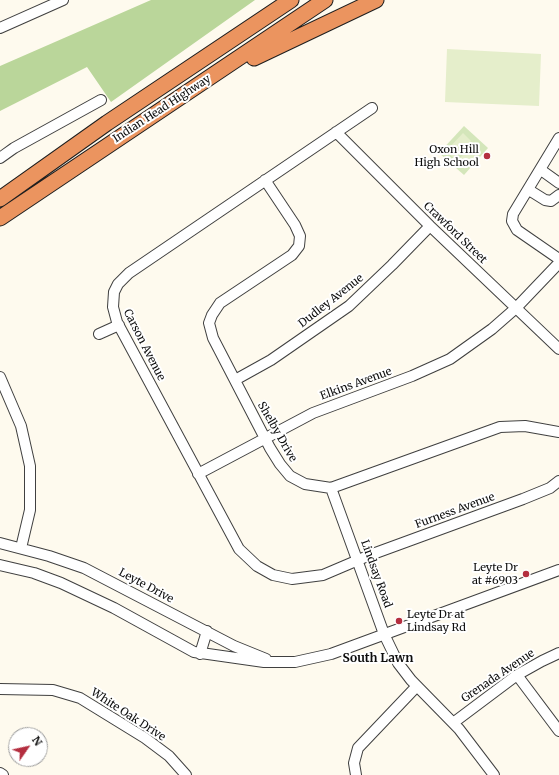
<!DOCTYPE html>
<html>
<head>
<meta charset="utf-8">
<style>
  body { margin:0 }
  #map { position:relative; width:559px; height:775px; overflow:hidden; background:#fefaee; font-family:Merriweather,serif }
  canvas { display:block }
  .north { position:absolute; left:8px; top:727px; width:40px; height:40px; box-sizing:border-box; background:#fff; border:1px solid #9e9e9e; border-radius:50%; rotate:56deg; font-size:11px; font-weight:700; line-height:16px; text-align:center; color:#0d0d0d }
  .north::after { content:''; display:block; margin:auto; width:14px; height:18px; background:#b42e3f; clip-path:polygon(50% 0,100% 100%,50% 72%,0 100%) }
</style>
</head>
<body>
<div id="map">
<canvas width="559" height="775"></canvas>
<div class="north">N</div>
</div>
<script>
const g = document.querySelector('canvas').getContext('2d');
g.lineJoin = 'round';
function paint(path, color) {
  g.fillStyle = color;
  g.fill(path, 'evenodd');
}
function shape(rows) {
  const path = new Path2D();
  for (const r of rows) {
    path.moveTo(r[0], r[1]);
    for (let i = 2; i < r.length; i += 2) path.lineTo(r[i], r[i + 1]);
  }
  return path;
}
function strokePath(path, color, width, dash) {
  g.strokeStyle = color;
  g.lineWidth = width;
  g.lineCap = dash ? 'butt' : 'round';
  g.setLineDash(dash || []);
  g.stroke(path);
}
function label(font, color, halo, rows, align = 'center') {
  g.font = font + ' Merriweather,serif';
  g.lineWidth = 4;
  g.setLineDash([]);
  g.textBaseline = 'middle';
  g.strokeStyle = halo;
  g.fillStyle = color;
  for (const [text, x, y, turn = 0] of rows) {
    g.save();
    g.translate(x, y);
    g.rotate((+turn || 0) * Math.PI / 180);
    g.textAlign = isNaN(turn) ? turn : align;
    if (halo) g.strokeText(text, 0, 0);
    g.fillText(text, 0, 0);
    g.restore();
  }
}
paint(shape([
  [464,126,488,148,464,175,439,153]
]), '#d4e6ba');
paint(shape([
  [151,0,255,0,111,102,87,67,0,111,0,66]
]), '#bad69a');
paint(shape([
  [447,49,541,54,539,106,445,102],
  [463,133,471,141,454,158,446,151],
  [474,143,481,151,465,169,457,161]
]), '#e5eecb');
const minor = shape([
  [0,28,63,0],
  [372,108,129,273,118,284,114,292,113,307,117,322,239,549,257,566,273,575,292,579,323,575,370,555,523,499,550,488,559,481],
  [336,132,430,226,559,349],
  [559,138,513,214,512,221,517,230,559,259],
  [0,158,14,148,101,100],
  [541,170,559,183],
  [265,180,295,225,300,236,299,246,292,255,220,303,212,315,209,323,213,338,270,448,280,464,290,476,305,484,331,488,500,427,525,426,559,432],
  [529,190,545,200,551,201,559,195],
  [99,334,119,325],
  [0,377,21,426,30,466,30,510,21,548],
  [235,380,271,360,349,306,392,265,430,226],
  [198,474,313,413,412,376,450,359,492,329,516,308,559,263],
  [331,488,384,634,398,663,411,680,459,729,494,775],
  [0,543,49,556,84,568,234,646,266,659],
  [0,565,34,573,61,583,114,608,194,652,264,662,295,662,331,654,559,570],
  [200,654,207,631],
  [517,675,559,731],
  [0,689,53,690,80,698,145,738,169,756,186,775],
  [453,723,517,675,542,661,559,653],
  [0,773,3,775],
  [356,775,354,763,358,748,417,686]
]);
const highway = shape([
  [254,58,376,0],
  [0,199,107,123,291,0],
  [0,218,325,0]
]);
strokePath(minor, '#404040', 12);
strokePath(highway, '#1e1e1e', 17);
strokePath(minor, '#fff', 10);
strokePath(highway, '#eb945f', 15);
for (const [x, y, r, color] of [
  [487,156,4,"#b42e3f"],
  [526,574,4,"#b42e3f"],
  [399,621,4,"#b42e3f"]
]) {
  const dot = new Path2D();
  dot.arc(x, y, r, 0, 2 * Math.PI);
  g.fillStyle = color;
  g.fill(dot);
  strokePath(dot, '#fff', 1.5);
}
label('11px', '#0d0d0d', '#fff', [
  ["Indian Head Highway",162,109,-33],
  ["Crawford Street",455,233,44],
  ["Dudley Avenue",331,301,-38],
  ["Carson Avenue",144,345,63],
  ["Elkins Avenue",356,384,-20],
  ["Shelby Drive",277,432,60],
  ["Furness Avenue",455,511,-20],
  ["Lindsay Road",376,574,70],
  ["Leyte Drive",146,586,28],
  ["Grenada Avenue",498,676,-34],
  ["White Oak Drive",128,715,33]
]);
label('11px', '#0d0d0d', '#fff', [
  ["Oxon Hill",479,150],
  ["High School",479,163],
  ["Leyte Dr",518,568],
  ["at #6903",518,581],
  ["Leyte Dr at",407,615,"left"],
  ["Lindsay Rd",407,628,"left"]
], 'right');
label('bold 12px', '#0d0d0d', '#fff', [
  ["South Lawn",378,659]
]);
</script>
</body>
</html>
